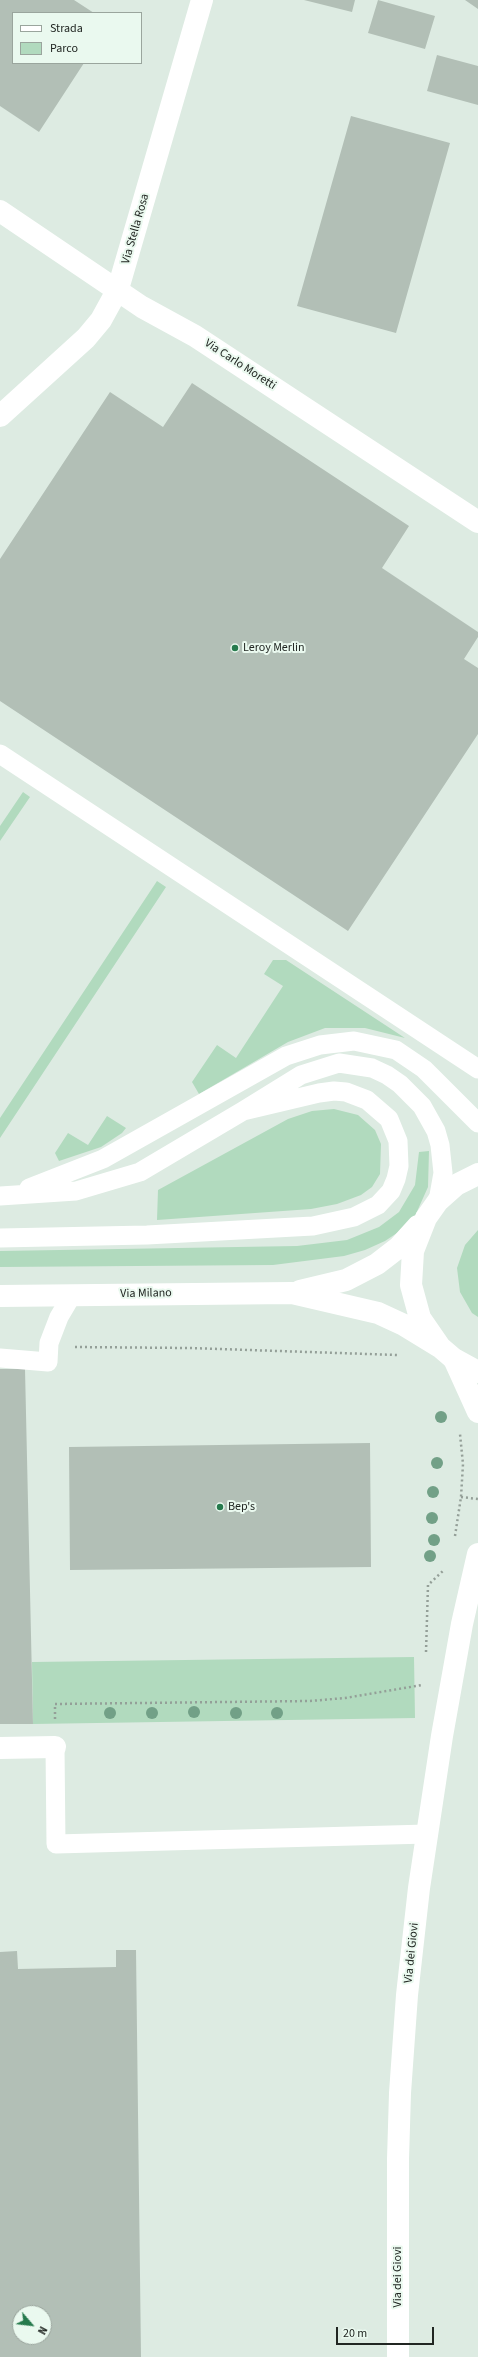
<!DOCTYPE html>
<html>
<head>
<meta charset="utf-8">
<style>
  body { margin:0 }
  #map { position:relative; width:478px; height:2357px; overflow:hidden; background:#ddebe2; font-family:"Source Sans 3",sans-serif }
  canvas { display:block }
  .legend { position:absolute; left:12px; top:12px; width:130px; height:52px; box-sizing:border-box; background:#eaf9ef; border:1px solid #9aa59d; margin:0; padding:5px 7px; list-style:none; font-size:12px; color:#212622 }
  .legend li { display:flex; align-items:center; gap:8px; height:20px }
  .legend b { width:20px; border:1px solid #9aa59d }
  .north { position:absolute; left:12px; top:2305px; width:40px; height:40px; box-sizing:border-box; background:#eaf9ef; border:1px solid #9aa59d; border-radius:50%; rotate:118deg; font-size:11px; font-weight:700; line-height:16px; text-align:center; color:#212622 }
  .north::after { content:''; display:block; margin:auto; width:14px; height:18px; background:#267a4d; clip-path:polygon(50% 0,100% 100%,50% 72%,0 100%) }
  .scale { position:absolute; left:336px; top:2327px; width:98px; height:18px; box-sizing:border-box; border:2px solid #212622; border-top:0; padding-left:5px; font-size:12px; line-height:14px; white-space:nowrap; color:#212622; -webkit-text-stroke:3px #eaf9ef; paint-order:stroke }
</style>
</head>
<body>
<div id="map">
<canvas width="478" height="2357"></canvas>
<ul class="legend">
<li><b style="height:5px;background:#fff"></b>Strada</li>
<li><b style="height:11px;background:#b1dabe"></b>Parco</li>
</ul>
<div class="north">N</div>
<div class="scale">20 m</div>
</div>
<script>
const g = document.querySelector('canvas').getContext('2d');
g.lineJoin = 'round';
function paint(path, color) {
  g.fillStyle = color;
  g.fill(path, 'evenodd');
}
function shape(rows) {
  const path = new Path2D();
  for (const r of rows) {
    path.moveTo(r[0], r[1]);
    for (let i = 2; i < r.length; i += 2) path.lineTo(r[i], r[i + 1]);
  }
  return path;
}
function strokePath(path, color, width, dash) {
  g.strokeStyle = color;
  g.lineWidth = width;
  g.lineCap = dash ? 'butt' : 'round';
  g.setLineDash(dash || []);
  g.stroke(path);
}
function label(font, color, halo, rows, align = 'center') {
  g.font = font + ' "Source Sans 3",sans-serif';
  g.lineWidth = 4;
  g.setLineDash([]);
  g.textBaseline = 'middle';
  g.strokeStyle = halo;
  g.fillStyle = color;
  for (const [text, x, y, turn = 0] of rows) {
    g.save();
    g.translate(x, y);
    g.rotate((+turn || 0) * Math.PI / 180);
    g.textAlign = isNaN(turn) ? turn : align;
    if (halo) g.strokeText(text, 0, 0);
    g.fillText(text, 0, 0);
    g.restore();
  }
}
paint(shape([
  [23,792,30,797,0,841,0,826],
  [157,881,166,887,0,1138,0,1118],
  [273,960,286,960,405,1038,365,1028,325,1028,288,1042,199,1094,192,1082,217,1045,236,1058,283,986,264,974],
  [334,1109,358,1115,375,1130,381,1144,380,1174,372,1187,361,1195,337,1204,311,1209,157,1220,158,1190,288,1119,312,1111],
  [107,1116,126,1128,122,1133,101,1147,59,1161,55,1153,68,1133,88,1145],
  [429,1151,428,1187,415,1216,397,1233,385,1241,365,1250,344,1256,273,1265,0,1267,0,1251,297,1246,347,1240,379,1227,399,1212,415,1185,419,1152],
  [478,1230,478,1317,472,1313,460,1292,457,1268,465,1245],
  [414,1657,415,1718,33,1724,32,1662]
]), '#b1dabe');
paint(shape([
  [0,0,74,0,94,13,13,13,13,63,84,63,39,132,0,106],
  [304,0,355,0,352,12],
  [378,0,435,16,425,49,368,33],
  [465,0,478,0,478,9],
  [437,55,478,66,478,105,427,91],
  [351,116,450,143,396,333,297,306],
  [192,383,409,526,382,568,478,632,478,637,464,659,478,668,478,734,348,931,0,701,0,559,110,392,163,427],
  [0,1369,25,1369,33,1724,0,1724],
  [370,1443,371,1567,70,1570,69,1447],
  [116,1950,136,1950,141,2357,0,2357,0,1952,17,1951,18,1969,116,1967],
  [20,2313,44,2313,44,2337,20,2337]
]), '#b2bfb6');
strokePath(shape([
  [75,1347,189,1348,398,1355],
  [461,1497,478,1499],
  [455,1536,461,1497,463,1464,460,1434],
  [426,1652,428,1585,444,1570],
  [55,1719,55,1704,310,1701,345,1698,422,1685]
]), '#949f98', 2.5, [2, 3]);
strokePath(shape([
  [0,754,478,1069],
  [29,1188,103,1159,286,1056,320,1045,354,1041,396,1050,424,1069,478,1123],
  [0,1196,76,1191,140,1172,243,1111,301,1075,339,1063,372,1068,387,1075,400,1084,422,1106,436,1131,440,1145,443,1173,438,1201],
  [0,1238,147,1235,313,1226,354,1217,378,1205,391,1191,396,1179,399,1166,398,1141,389,1119,367,1100,346,1092,334,1091,319,1093,243,1111],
  [0,1358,48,1362,49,1343,59,1317,72,1295],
  [55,1747,56,1844,427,1834]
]), '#fff', 19);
strokePath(shape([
  [0,211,142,307,195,336,478,522],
  [0,416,86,338,101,320,118,289,202,0],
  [454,1359,478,1412],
  [0,1748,55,1747],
  [398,2357,398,2159,400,2093,407,1995,419,1888,442,1736,462,1624,478,1554]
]), '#fff', 22);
strokePath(shape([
  [478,1174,456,1185,438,1201,426,1218,413,1251,411,1285,420,1318,440,1347,454,1359,478,1372],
  [300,1291,346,1280,377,1264,399,1247,418,1226],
  [0,1296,292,1293,378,1313,404,1325,440,1347]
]), '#fff', 22);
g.fillStyle = '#72a087';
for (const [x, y] of [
  [441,1417],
  [437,1463],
  [433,1492],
  [432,1518],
  [434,1540],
  [430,1556],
  [194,1712],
  [110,1713],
  [152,1713],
  [236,1713],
  [277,1713]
]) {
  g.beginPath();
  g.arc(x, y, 6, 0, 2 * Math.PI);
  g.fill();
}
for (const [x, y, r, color] of [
  [235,648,4,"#267a4d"],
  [220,1507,4,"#267a4d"]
]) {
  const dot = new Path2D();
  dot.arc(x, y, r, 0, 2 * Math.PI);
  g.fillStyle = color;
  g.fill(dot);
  strokePath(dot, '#eaf9ef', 1.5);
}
label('12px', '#212622', '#eaf9ef', [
  ["Via Stella Rosa",136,229,-74],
  ["Via Carlo Moretti",240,365,33],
  ["Via Milano",146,1294,-1],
  ["Via dei Giovi",412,1953,-84],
  ["Via dei Giovi",398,2277,-90]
]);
label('12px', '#212622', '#eaf9ef', [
  ["Leroy Merlin",243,648],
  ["Bep's",228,1507]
], 'left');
</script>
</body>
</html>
